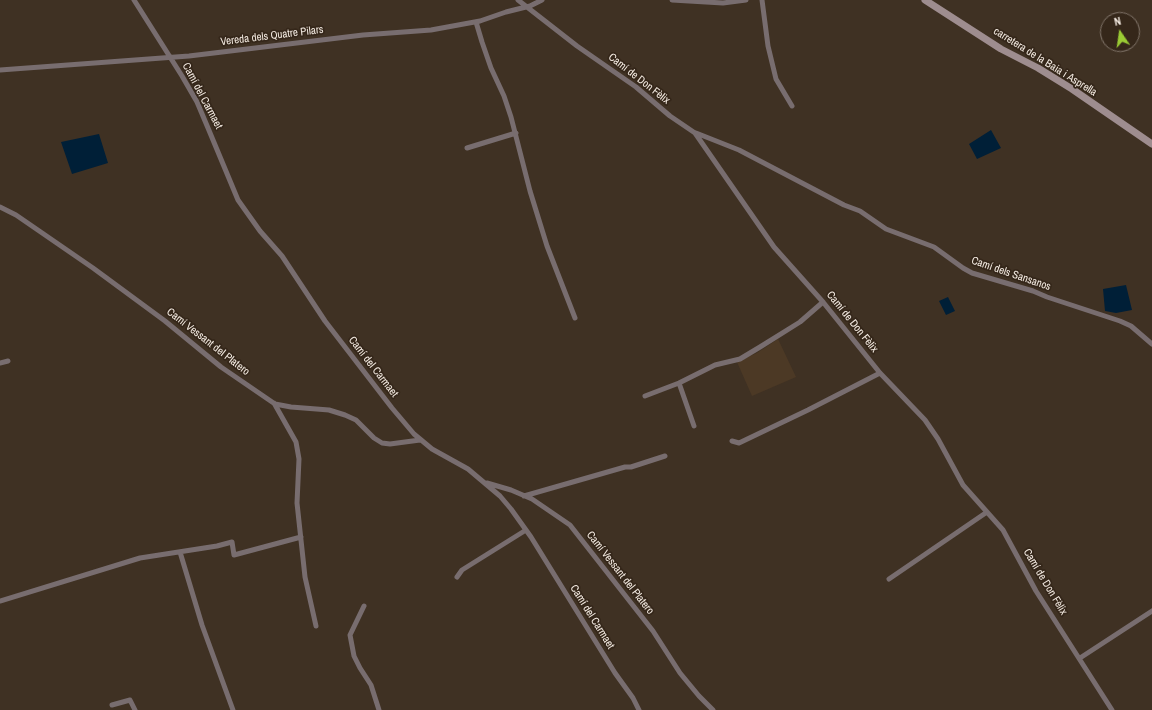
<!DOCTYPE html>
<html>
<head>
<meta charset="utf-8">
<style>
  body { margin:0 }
  #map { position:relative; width:1152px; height:710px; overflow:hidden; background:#3f3123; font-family:"Archivo Narrow",sans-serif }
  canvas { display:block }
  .north { position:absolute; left:1100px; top:12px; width:40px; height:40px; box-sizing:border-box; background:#35271a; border:1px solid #81756a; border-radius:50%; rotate:347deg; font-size:11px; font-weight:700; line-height:16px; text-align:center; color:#f3eae1 }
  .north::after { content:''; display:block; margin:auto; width:14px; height:18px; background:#9acb34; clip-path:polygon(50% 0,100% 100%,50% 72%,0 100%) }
</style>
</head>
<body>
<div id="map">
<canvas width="1152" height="710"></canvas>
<div class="north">N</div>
</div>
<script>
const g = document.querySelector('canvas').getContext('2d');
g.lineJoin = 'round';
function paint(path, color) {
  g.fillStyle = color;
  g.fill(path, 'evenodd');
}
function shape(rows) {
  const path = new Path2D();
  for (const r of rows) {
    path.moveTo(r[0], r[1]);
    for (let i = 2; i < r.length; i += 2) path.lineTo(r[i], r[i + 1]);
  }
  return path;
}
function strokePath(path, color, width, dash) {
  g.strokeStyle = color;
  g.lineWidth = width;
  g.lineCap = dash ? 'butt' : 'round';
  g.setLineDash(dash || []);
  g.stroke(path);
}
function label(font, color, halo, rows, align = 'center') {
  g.font = font + ' "Archivo Narrow",sans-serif';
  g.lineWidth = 3.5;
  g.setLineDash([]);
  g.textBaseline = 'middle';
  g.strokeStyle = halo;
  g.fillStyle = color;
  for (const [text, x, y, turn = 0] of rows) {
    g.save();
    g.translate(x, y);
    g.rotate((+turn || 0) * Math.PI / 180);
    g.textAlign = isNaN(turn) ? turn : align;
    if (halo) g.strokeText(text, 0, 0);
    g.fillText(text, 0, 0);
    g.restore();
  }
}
paint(shape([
  [778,339,796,377,752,396,737,362,757,353]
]), '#4c3925');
paint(shape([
  [991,130,1001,148,977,159,969,144],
  [99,134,108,163,72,174,61,142],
  [1126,285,1132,310,1116,313,1105,311,1103,289],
  [948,297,955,311,946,315,939,301]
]), '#001f37');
strokePath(shape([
  [134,0,182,76,197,102,208,128,238,200,260,231,282,256,325,321,392,408,414,434,432,449,468,469,500,496,511,509,531,537,615,673,633,698,639,710],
  [518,0,577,46,636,87,670,116,695,133,774,247,823,302,880,373,925,420,938,439,963,485,1003,530,1036,591,1112,710],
  [672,0,723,3,746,0],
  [762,0,768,46,776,79,792,106],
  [476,22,482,42,491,68,504,96,511,117,530,191,547,246,575,318],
  [0,70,189,56,363,35,431,30,480,21,506,12,530,6,542,0],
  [696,133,739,150,844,205,860,211,886,229,934,247,963,268,972,273,1033,291,1047,297,1120,321,1131,326,1152,344],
  [467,148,516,133],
  [0,207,16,215,93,268,165,321,221,367,275,404,291,407,329,410,345,415,356,420,374,438,382,443,390,444,420,440],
  [0,363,8,361],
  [679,383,694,426],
  [645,396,679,383,715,365,740,359,760,347,800,322,823,302],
  [274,403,296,442,299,459,297,503,305,577,316,626],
  [732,441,739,443,808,410,880,373],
  [487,483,511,490,532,499,570,525,653,631,680,673,699,696,713,710],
  [524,496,625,467,631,467,665,456],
  [180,552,202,625,233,710],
  [457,577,462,570,526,530],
  [889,579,987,512],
  [0,601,140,558,217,546,232,542,234,555,301,537],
  [364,606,350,635,354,656,360,668,371,685,379,710],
  [1080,658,1152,611],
  [112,705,130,700,135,710]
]), '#786d6f', 5);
strokePath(shape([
  [925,0,1001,49,1038,68,1072,89,1152,144]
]), '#9e8d8f', 7);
label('11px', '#f3eae1', '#35271a', [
  ["Vereda dels Quatre Pilars",272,36,-7],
  ["carretera de la Baia i Asprella",1045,62,32],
  ["Camí de Don Fèlix",639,79,38],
  ["Camí del Carmaet",202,96,62],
  ["Camí dels Sansanos",1011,274,19],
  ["Camí de Don Fèlix",852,322,51],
  ["Camí Vessant del Platero",208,342,38],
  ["Camí del Carmaet",373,367,52],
  ["Camí Vessant del Platero",620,573,52],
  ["Camí de Don Fèlix",1045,582,59],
  ["Camí del Carmaet",592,617,58]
]);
</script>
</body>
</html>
